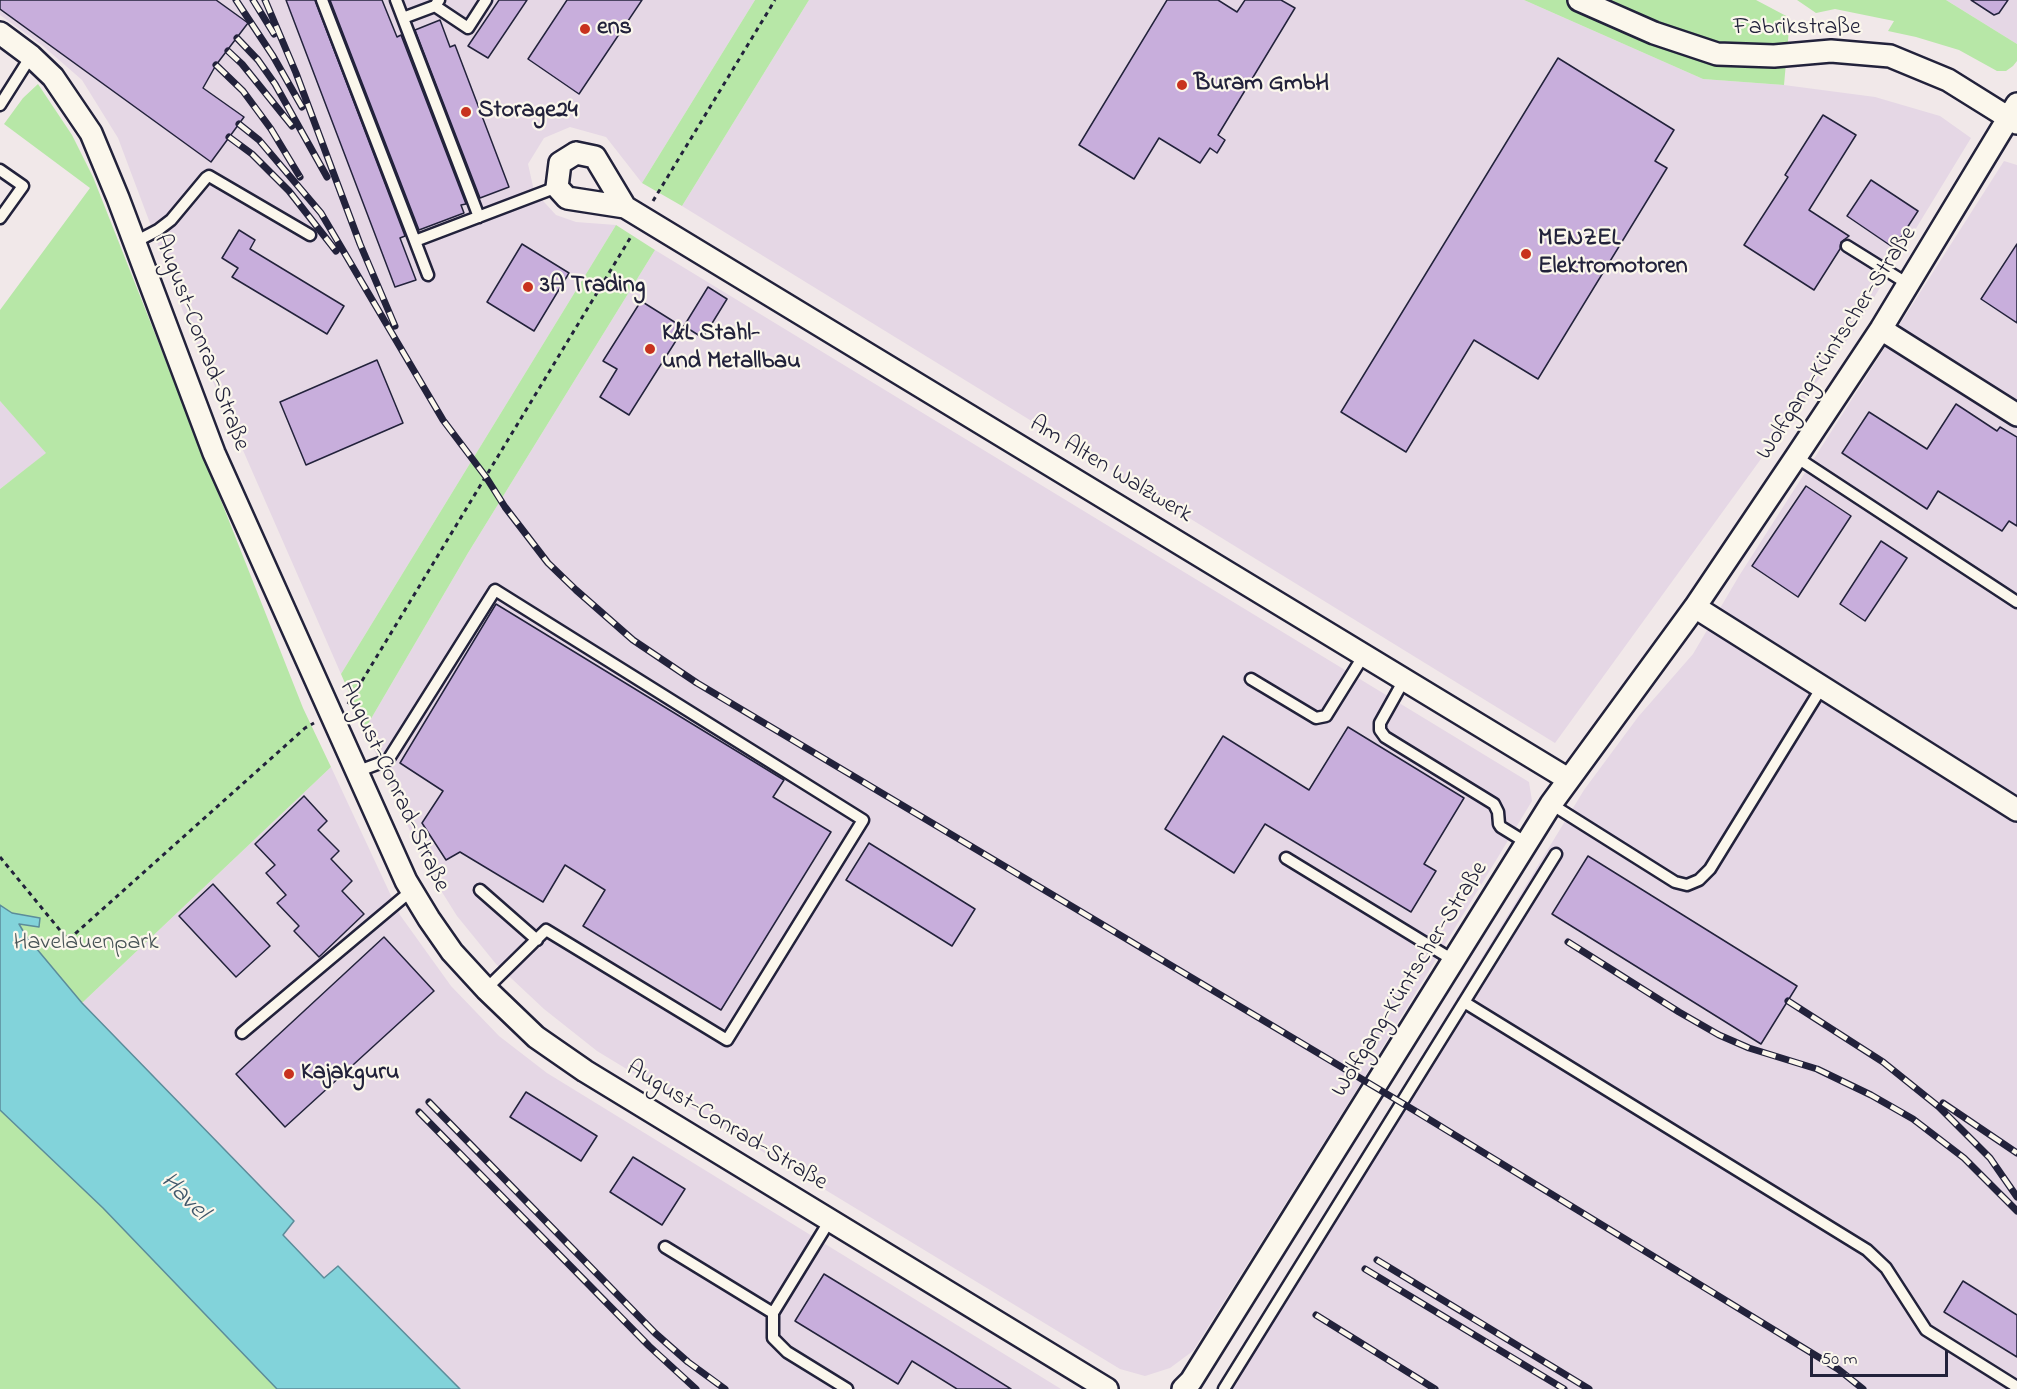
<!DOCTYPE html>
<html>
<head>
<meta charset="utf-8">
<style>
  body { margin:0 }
  #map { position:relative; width:2017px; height:1389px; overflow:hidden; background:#f1e8e9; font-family:"Indie Flower",sans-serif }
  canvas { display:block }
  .scale { position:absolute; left:1810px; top:1350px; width:138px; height:27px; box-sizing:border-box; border:3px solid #22223b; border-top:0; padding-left:8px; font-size:18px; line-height:21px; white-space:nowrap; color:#22223b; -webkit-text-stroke:4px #fbf7ec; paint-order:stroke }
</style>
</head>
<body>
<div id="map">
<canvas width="2017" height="1389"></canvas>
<div class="scale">50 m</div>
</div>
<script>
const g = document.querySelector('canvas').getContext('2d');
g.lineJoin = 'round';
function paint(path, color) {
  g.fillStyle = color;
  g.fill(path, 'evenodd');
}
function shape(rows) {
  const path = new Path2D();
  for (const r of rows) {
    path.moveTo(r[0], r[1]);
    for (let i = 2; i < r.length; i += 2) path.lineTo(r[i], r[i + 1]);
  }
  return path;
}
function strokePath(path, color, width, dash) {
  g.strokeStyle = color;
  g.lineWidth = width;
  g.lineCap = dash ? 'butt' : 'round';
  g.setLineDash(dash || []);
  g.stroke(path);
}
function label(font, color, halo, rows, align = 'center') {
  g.font = font + ' "Indie Flower",sans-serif';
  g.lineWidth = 4.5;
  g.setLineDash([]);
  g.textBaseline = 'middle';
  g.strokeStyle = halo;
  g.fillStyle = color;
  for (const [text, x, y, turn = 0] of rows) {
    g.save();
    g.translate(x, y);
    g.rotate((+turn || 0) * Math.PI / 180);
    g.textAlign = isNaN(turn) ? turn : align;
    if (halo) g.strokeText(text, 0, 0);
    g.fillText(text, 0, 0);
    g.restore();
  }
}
paint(shape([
  [0,0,755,0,642,183,606,137,570,127,544,138,528,164,534,191,556,215,576,222,616,225,341,674,189,327,118,138,82,80,43,46,0,15],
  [809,0,1524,0,1703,79,1784,85,1875,97,1940,116,1971,138,1853,332,1555,743,682,206],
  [1946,0,2017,0,2017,44],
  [2004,161,2017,165,2017,1389,1219,1389,1584,790,1638,717,1693,654,1739,576],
  [655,250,1529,782,1532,801,1356,1091,1193,1351,1170,1368,1145,1376,1120,1369,597,1051,544,1009,496,964,457,916,425,865,365,729,468,553],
  [0,401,47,453,0,489],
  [331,767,400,915,451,986,499,1036,547,1073,1061,1389,460,1389,339,1266,324,1278,282,1235,294,1221,82,1003]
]), '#e5d7e5');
paint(shape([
  [755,0,809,0,682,206,642,183],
  [1524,0,1756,0,1790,18,1784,85,1703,79],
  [1797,0,1946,0,2017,44,2017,61,2013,66,2006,71,1997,71,1959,50,1916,37,1888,31,1894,21,1835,9,1816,13],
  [38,84,72,135,93,177,303,708,331,767,82,1003,26,936,19,924,40,918,11,913,0,905,0,489,46,453,0,401,0,310,90,188,4,124,23,98],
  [616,225,655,250,468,553,365,729,341,674],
  [0,1110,103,1208,277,1389,0,1389]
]), '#b7e7a7');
const water = shape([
  [0,905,12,913,40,918,39,927,19,924,26,936,82,1003,294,1221,283,1235,324,1278,338,1266,460,1389,277,1389,103,1208,0,1110,0,905]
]);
paint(water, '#82d3da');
strokePath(water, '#5c8c9a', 1.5);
const building = shape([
  [0,0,216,0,248,23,216,65,203,88,244,117,211,162,0,9,0,0],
  [286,0,315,0,405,236,400,238,416,280,395,287,286,0],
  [330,0,382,0,397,37,401,35,466,204,461,205,464,213,419,230,330,0],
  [499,0,527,0,488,58,468,46,499,0],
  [567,0,642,0,579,94,528,59,567,0],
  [1167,0,1218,0,1237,12,1245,0,1281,0,1295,8,1218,135,1225,140,1217,153,1210,148,1200,163,1159,138,1134,179,1079,145,1167,0],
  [1971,0,2008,0,1999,13,1994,15,1971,0],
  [440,20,450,47,455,45,509,187,480,198,415,30,440,20],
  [1558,58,1674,130,1655,161,1667,168,1538,379,1474,340,1406,452,1341,412,1558,58],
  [1823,115,1856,135,1809,210,1849,236,1841,242,1840,249,1814,290,1744,245,1788,177,1785,175,1823,115],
  [1871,180,1918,211,1894,248,1847,216,1871,180],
  [239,230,255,240,250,249,344,306,327,334,232,277,238,268,222,258,239,230],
  [522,244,569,273,534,331,487,302,522,244],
  [2017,244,2017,323,1981,299,2017,244],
  [708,287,727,299,703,338,684,326,708,287],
  [641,301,684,328,629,415,600,397,617,369,603,361,641,301],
  [377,360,403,423,306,465,280,402,377,360],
  [1956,404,1997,431,2000,427,2017,437,2017,526,2009,521,2002,531,1938,491,1927,509,1842,453,1869,412,1927,449,1956,404],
  [1806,486,1851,516,1798,597,1752,566,1806,486],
  [1881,541,1907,558,1865,621,1840,604,1881,541],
  [496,604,784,780,773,797,831,832,721,1010,583,926,605,890,565,865,543,902,460,852,446,860,422,823,443,791,400,763,496,604],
  [1348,727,1464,798,1424,864,1436,871,1411,912,1265,824,1234,873,1165,829,1223,736,1309,790,1348,727],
  [304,796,327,821,318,830,339,851,331,859,352,881,342,891,364,914,319,957,294,931,299,926,277,903,286,895,266,873,275,865,255,844,304,796],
  [869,843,975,909,952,946,846,880,869,843],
  [1588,856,1797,986,1761,1044,1552,914,1588,856],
  [213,884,270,946,236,977,179,916,213,884],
  [384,937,434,991,285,1127,236,1074,384,937],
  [526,1092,597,1136,581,1161,510,1117,526,1092],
  [633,1157,685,1189,662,1225,610,1192,633,1157],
  [824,1274,950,1351,1011,1389,957,1389,912,1361,898,1384,795,1321,824,1274],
  [1963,1281,2017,1315,2017,1357,1944,1312,1963,1281]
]);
paint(building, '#c8aedc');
strokePath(building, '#22223b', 1.5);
const service = shape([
  [322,0,415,241,557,187],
  [396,0,479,217],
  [435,6,468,28,486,0],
  [403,18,435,6,439,0],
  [0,105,31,56],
  [0,170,23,186,0,218],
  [415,241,428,275],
  [135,242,158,230,171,220,206,178,209,176,310,235],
  [1847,246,1908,284],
  [1796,457,2017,602],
  [1251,679,1316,718,1326,716,1364,655],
  [1404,680,1380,723,1380,730,1385,737,1494,804,1498,812,1499,824,1501,827,1527,843],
  [356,772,388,760,495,590,863,820,727,1040,546,930,486,989],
  [1551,804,1675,882,1687,885,1699,880,1710,869,1822,687],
  [1286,858,1453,960],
  [480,890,537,940],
  [1464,1002,1867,1250,1886,1268,1926,1330,2017,1387],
  [242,1033,411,891],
  [830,1220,773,1313,773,1338,787,1352,847,1389],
  [665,1247,773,1313],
  [1224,1389,1556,854]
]);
const minor = shape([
  [1579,0,1654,33,1717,54,1774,56,1831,51,1890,56,1948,80,2017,123],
  [0,33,31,56,53,77,91,133,118,198,214,453,406,881,429,919,452,952,486,989,536,1037,585,1071,1107,1389],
  [576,153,595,157,625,207,567,198,557,187,560,163,576,153],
  [625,207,1568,779],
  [1881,329,2017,415],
  [1695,607,2017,810],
  [1183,1389,1191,1381,1551,804,1695,607,1796,457,1881,329,2017,104]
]);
strokePath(service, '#22223b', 15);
strokePath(minor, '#22223b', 26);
strokePath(shape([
  [653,201,775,0],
  [348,704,632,235],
  [0,857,68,940,305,728,314,723]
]), '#22223b', 3, [4.5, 4.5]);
strokePath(service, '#fbf7ec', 10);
strokePath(minor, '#fbf7ec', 21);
const rail = shape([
  [236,0,273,56,302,107],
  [253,0,274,34],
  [265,0,296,73,360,244,395,326],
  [237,38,258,60,275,84,327,177],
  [228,51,242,64,292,126],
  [216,65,243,91,271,129,300,177],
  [239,124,259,140,321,213,443,420,486,477,505,507,548,563,576,590,633,640,697,683,1417,1112,1838,1369,1863,1389],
  [229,137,252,154,289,191,336,251],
  [1568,942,1679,1012,1719,1035,1749,1048,1817,1069,1871,1095,1913,1119,1964,1158,2017,1211],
  [1788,1001,1883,1062,1939,1107,1990,1158,2017,1197],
  [429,1102,655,1333,688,1362,725,1389],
  [1943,1103,2017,1153],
  [419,1112,649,1346,696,1389],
  [1377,1260,1589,1389],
  [1365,1269,1564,1389],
  [1316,1315,1435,1389]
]);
strokePath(rail, '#22223b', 7);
strokePath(rail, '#fbf7ec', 4.5, [14]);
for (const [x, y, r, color] of [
  [585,29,6,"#c8321e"],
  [1182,85,6,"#c8321e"],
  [466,112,6,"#c8321e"],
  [1526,254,6,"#c8321e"],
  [528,287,6,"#c8321e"],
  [650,349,6,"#c8321e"],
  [289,1074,6,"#c8321e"]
]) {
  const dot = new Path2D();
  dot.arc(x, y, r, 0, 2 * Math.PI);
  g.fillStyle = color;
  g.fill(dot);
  strokePath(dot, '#fbf7ec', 2);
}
label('bold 24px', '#22223b', '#fbf7ec', [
  ["ens",597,29],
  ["Buram GmbH",1194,85],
  ["Storage24",478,112],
  ["MENZEL",1538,240],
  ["Elektromotoren",1538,268],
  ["3A Trading",540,287],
  ["K&L Stahl-",662,335],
  ["und Metallbau",662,363],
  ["Kajakguru",301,1074]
], 'left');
label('24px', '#22223b', '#fbf7ec', [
  ["Fabrikstraße",1797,29],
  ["August-Conrad-Straße",200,343,69],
  ["Wolfgang-Küntscher-Straße",1838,344,-57],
  ["Am Alten Walzwerk",1110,471,31],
  ["August-Conrad-Straße",393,787,65],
  ["Wolfgang-Küntscher-Straße",1411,980,-58],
  ["August-Conrad-Straße",726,1127,31]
]);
label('24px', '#475356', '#fbf7ec', [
  ["Havelauenpark",86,944]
]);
label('italic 26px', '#3f576b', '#fbf7ec', [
  ["Havel",183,1198,45]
]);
</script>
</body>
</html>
